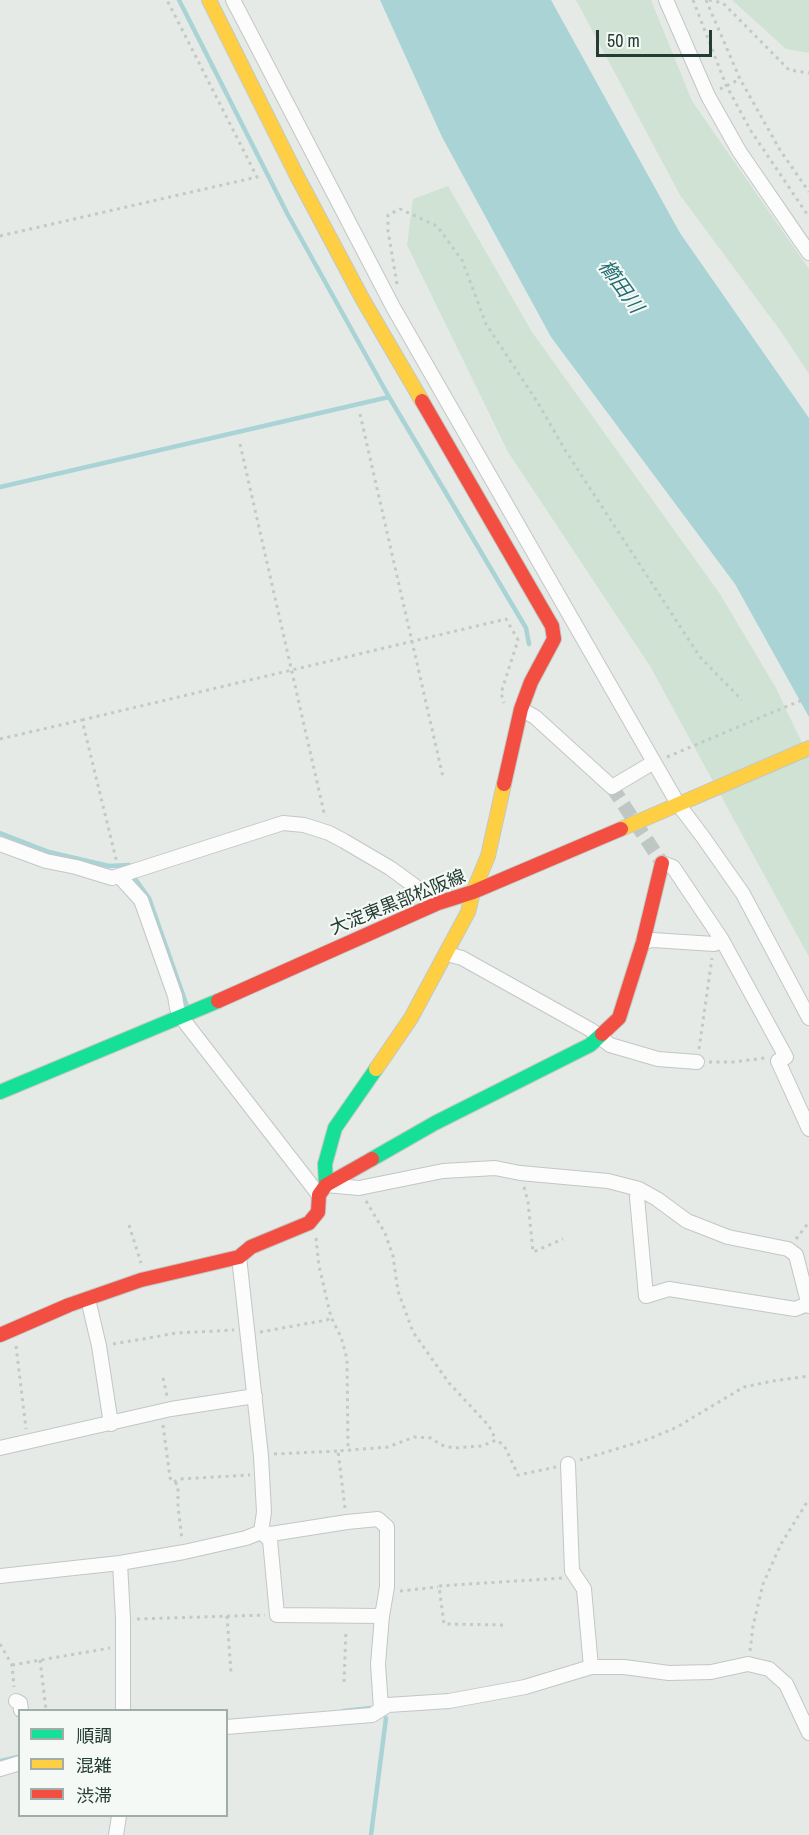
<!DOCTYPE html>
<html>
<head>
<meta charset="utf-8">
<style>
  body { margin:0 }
  #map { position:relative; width:809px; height:1835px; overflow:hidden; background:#e5eae7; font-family:"Archivo Narrow","Noto Sans JP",sans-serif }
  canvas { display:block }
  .legend { position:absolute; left:18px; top:1709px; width:210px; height:108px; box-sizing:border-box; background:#f4f9f6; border:2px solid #a1ada8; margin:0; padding:8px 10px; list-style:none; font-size:18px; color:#243c33 }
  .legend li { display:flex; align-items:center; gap:12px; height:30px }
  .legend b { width:30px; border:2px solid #a1ada8 }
  .scale { position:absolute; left:596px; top:30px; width:116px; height:27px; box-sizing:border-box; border:3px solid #243c33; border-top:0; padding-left:8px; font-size:18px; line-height:21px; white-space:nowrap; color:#243c33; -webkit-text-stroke:4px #f4f9f6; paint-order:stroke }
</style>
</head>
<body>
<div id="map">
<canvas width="809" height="1835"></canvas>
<ul class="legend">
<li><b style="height:8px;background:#16e098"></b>順調</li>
<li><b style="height:8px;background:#ffcf43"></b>混雑</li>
<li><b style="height:8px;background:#f24e42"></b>渋滞</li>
</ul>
<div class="scale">50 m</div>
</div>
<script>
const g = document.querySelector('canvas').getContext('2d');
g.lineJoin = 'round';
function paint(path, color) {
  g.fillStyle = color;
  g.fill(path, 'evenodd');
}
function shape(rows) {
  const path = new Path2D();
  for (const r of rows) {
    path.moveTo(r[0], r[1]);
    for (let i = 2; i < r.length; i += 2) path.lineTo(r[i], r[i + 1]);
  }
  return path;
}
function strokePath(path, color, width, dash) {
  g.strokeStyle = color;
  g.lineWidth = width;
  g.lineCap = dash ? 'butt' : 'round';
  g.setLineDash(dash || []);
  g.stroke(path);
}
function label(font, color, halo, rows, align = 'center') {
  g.font = font + ' "Archivo Narrow","Noto Sans JP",sans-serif';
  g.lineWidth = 4.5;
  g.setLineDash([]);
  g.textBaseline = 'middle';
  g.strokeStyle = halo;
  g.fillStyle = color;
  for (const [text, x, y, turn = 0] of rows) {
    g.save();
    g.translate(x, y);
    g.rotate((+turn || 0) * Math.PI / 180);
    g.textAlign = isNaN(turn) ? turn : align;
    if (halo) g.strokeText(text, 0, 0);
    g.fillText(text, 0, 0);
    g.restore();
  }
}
paint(shape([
  [576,0,651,0,692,101,809,269,809,374,782,333,680,195],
  [732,0,809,0,809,53,786,49],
  [448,186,532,332,720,594,776,688,809,758,809,957,650,666,508,452,407,245,413,199]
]), '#d0e2d3');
paint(shape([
  [380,0,551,0,680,233,809,418,809,717,735,584,551,337,442,137]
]), '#aad3d5');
strokePath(shape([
  [179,0,288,215,389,397,526,628,529,644],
  [0,487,389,397],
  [0,833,49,852,109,866,129,865,130,867],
  [136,880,149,898,188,1009],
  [343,1711,371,1708],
  [0,1761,18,1757],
  [371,1835,386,1718]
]), '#aad3d5', 4.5);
strokePath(shape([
  [612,787,662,863]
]), '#bec7c3', 14, [14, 7]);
const street = shape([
  [233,0,393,307,678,804,703,837,743,894,809,1018],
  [666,0,708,96,739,151,809,253],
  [521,709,535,717,612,787,654,762],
  [0,844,46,861,76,867,112,878,283,823,304,825,329,833,344,841,390,868,438,903],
  [662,863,673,867,722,940,786,1057,778,1061,809,1129],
  [120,877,141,900,175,996,177,1008,181,1017,319,1195],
  [643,942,653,940,714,944,722,940],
  [447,954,462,958,591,1030,610,1045,658,1059,697,1062],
  [326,1185,359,1188,443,1171,495,1168,520,1173,608,1181,639,1189,657,1199,687,1221,728,1237,788,1249,796,1255,809,1306],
  [639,1189,637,1197,646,1296,669,1289,795,1309,808,1304],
  [239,1257,261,1456,264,1512,261,1532],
  [88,1299,99,1346,111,1424],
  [0,1448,171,1409,255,1396],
  [568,1464,572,1571,584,1589,591,1667],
  [261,1532,270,1540,277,1615,382,1616],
  [120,1563,123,1619,123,1710],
  [0,1576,120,1563,184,1552,246,1538,261,1532,271,1534,347,1522,378,1519,387,1527,387,1587,382,1616,378,1664,381,1709],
  [16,1701,20,1703,21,1710],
  [226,1727,372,1715,388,1705,449,1701,525,1687,591,1667,624,1667,669,1673,711,1672,748,1664,769,1669,786,1684,809,1733],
  [0,1769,20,1763],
  [116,1835,119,1816]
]);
const fast = shape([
  [0,1092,218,1001],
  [372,1159,435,1123,590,1045,602,1034],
  [326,1185,325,1164,335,1128,376,1069]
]);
const slow = shape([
  [209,0,297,176,363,300,422,401],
  [621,829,809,748],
  [376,1069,411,1018,468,912,473,892,488,856,504,784]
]);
const jam = shape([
  [422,401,552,626,554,639,531,682,521,709,504,784],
  [218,1001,438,903,473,892,621,829],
  [602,1034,619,1018,643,942,662,863],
  [0,1335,69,1305,141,1280,239,1257,251,1247,309,1223,318,1212,319,1195,326,1185,372,1159]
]);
strokePath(street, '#c2c7c4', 16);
strokePath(fast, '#c2c8c4', 16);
strokePath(slow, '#c2c8c4', 16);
strokePath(jam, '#c2c8c4', 16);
strokePath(shape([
  [693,0,726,85,751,131,809,217],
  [706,0,740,79,780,150,809,192],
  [709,0,723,3,789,70,809,73],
  [720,89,740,79],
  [0,236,257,177,167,0],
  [397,284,388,231,388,215,400,209,437,226,462,260,486,324,538,403,565,450,700,657,742,700],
  [360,414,443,777],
  [240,444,325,817],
  [82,720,506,619,518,640,501,693,504,703],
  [0,739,82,720,117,863],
  [667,757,809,697],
  [699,1049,712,958],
  [709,1062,733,1062,765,1058],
  [524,1187,528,1202,533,1252,563,1239],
  [366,1201,385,1233,393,1256,398,1291,413,1332,449,1383,489,1426,496,1440],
  [129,1225,141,1263],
  [316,1238,319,1266,331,1317,341,1337,347,1359,348,1450],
  [796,1239,809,1222],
  [260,1332,327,1320,331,1317],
  [113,1344,177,1333,234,1330],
  [16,1346,26,1429],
  [163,1378,167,1396],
  [163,1425,170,1478,178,1485,178,1506,182,1540],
  [274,1454,338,1451],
  [580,1460,649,1439,677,1427,744,1387,773,1381,809,1376],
  [174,1482,179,1479,250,1475],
  [345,1508,338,1451,388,1447,414,1437,431,1438,441,1445,454,1448,482,1446,496,1440,504,1445,518,1475,556,1467],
  [400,1591,438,1587],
  [227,1616,231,1673],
  [137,1619,265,1615],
  [503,1625,444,1624,439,1586,562,1578],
  [0,1644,12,1665,14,1687],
  [750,1651,753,1626,763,1584,781,1544,809,1499],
  [40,1660,46,1710],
  [12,1665,110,1648],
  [344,1682,346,1630]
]), '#c2cac5', 3, [3, 4.5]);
strokePath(street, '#fbfcfb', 14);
strokePath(fast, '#16e098', 14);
strokePath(slow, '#ffcf43', 14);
strokePath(jam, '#f24e42', 14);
label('18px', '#243c33', '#f4f9f6', [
  ["大淀東黒部松阪線",398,903,-22]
]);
label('italic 20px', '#236e74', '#f4f9f6', [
  ["櫛田川",620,287,54]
]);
</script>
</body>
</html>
